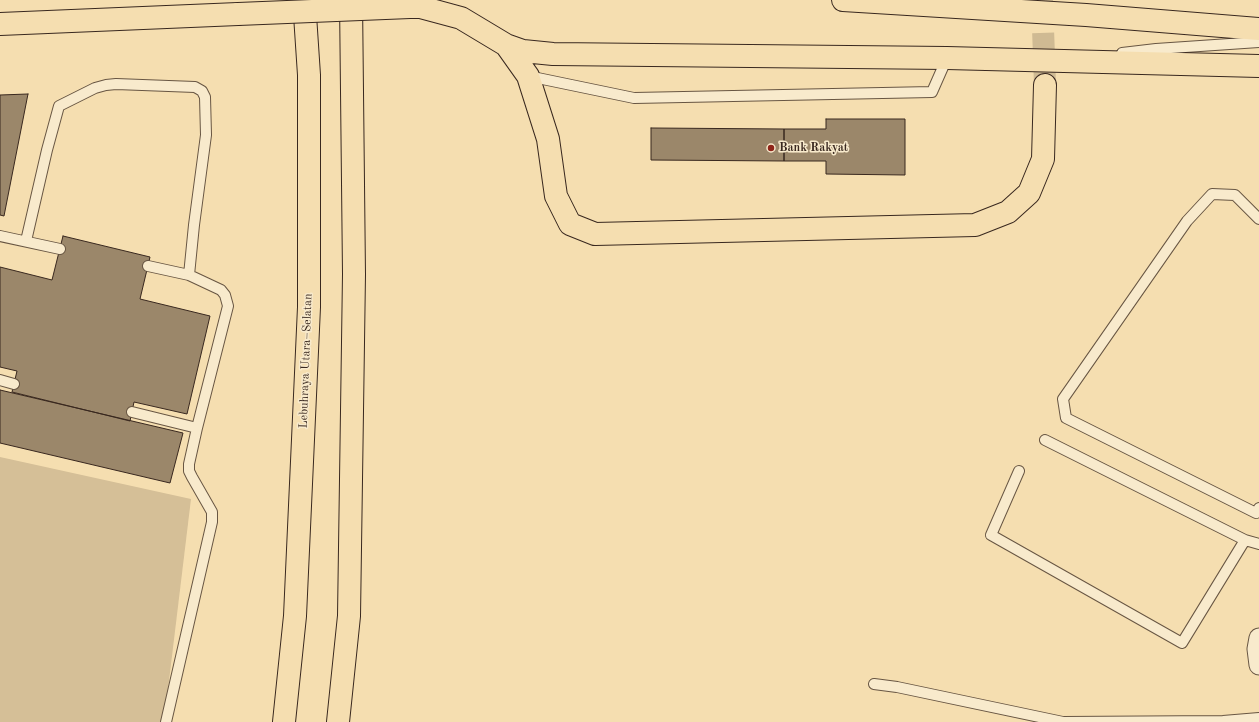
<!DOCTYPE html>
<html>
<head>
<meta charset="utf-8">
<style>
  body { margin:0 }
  canvas { display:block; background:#f5deb0 }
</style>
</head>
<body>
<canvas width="1259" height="722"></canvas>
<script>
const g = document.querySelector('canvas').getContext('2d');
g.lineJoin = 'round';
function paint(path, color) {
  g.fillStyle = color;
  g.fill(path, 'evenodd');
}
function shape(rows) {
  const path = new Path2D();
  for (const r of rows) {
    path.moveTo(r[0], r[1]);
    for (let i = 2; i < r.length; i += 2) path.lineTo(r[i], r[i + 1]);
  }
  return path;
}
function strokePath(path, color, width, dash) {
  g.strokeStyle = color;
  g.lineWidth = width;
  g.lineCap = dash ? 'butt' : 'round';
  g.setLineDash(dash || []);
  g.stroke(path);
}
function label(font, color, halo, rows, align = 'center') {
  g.font = font + ' "Old Standard TT",serif';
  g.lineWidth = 3;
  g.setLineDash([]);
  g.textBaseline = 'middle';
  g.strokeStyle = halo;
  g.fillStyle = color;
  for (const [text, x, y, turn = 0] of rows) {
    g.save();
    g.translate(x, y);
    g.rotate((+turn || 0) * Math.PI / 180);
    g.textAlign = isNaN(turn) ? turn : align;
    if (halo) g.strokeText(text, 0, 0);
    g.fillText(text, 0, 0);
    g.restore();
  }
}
paint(shape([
  [0,457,191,499,164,722,0,722]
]), '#d5bf97');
const building = shape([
  [28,94,4,216,0,215,0,95,28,94],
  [826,119,905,119,905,175,826,174,826,161,784,161,784,129,826,129,826,119],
  [651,128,784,129,784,161,651,160,651,128],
  [63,236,150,257,140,299,210,316,187,414,134,402,130,421,12,392,17,371,0,367,0,267,52,280,63,236],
  [0,390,183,433,170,483,0,443,0,390]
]);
paint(building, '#9b876a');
strokePath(building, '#39281f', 1);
strokePath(shape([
  [1042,0,1045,85]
]), '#cfba93', 22, [22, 11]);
const service = shape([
  [1122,53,1156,49,1259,42],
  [528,76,634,98,932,92,947,58],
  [1259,219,1235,195,1212,194,1187,221,1063,399,1066,418,1256,513,1259,508],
  [0,236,60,249],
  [26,241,47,150,59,106,95,88,106,85,116,84,195,87,202,91,205,97,206,135,194,225,189,275],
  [148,266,189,275,221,290,225,295,228,306,197,428,189,464,189,471,192,477,212,512,212,522,166,722],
  [0,380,14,384],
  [132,412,197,428],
  [1045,440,1245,540,1259,544],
  [1019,471,991,535,1182,643,1245,540],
  [874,684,897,687,1063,722,1223,721,1259,718]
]);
const minor = shape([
  [1259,638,1257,649,1259,665]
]);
const motorway = shape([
  [843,0,1086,15,1259,29],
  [410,7,420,7,461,18,506,45,523,51,553,54,947,58,1259,66],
  [0,24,238,14],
  [506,45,528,76,548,139,556,196,570,224,595,234,975,225,1008,212,1029,193,1043,159,1045,85],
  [284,722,295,616,309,307,309,75,304,0],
  [338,722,349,616,354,274,351,0]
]);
strokePath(service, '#685643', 12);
strokePath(minor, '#685643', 21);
strokePath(motorway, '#39281f', 24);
strokePath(service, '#f8eacc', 10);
strokePath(minor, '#f8eacc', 19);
strokePath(motorway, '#f5deb0', 22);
const motorwayBridge = shape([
  [238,14,410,7]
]);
strokePath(motorwayBridge, '#39281f', 24, []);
strokePath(motorwayBridge, '#f5deb0', 22);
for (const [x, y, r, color] of [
  [771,148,4,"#8f2418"]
]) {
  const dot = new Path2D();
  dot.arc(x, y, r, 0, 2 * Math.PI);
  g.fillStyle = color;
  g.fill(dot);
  strokePath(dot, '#f8eacc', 1.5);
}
label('bold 12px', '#39281f', '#f8eacc', [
  ["Bank Rakyat",779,148]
], 'left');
label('12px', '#39281f', '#f8eacc', [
  ["Lebuhraya Utara–Selatan",306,361,-88]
]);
</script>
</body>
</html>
